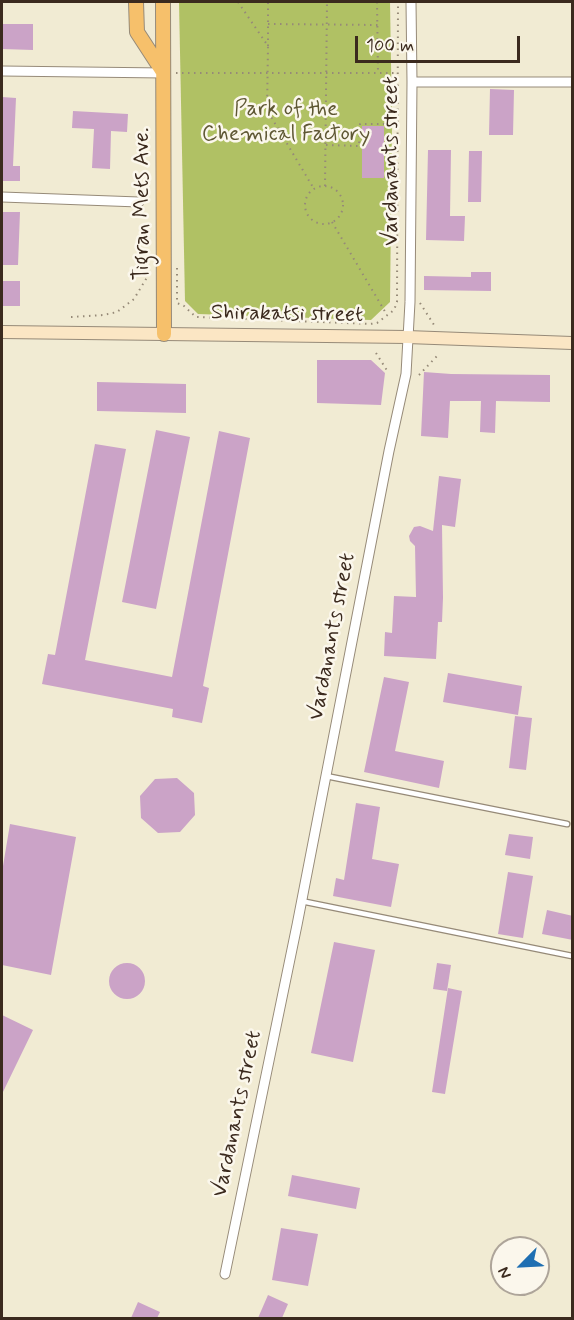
<!DOCTYPE html>
<html>
<head>
<meta charset="utf-8">
<style>
  body { margin:0 }
  #map { position:relative; width:574px; height:1320px; overflow:hidden; background:#f1ebd3; font-family:Mynerve,sans-serif }
  canvas { display:block }
  .frame { position:absolute; inset:0; border:3px solid #3b2a1e; pointer-events:none }
  .north { position:absolute; left:490px; top:1236px; width:60px; height:60px; box-sizing:border-box; background:#fbf7ec; border:2px solid #aea59a; border-radius:50%; rotate:246deg; font-size:16px; font-weight:700; line-height:24px; text-align:center; color:#3b2a1e }
  .north::after { content:''; display:block; margin:auto; width:21px; height:27px; background:#1f6fb2; clip-path:polygon(50% 0,100% 100%,50% 72%,0 100%) }
  .scale { position:absolute; left:355px; top:36px; width:165px; height:27px; box-sizing:border-box; border:3px solid #3b2a1e; border-top:0; padding-left:8px; font-size:18px; line-height:21px; white-space:nowrap; color:#3b2a1e; -webkit-text-stroke:4px #fbf7ec; paint-order:stroke }
</style>
</head>
<body>
<div id="map">
<canvas width="574" height="1320"></canvas>
<div class="frame"></div>
<div class="north">N</div>
<div class="scale">100 m</div>
</div>
<script>
const g = document.querySelector('canvas').getContext('2d');
g.lineJoin = 'round';
function paint(path, color) {
  g.fillStyle = color;
  g.fill(path, 'evenodd');
}
function shape(rows) {
  const path = new Path2D();
  for (const r of rows) {
    if (r.length === 3) {
      path.moveTo(r[0] + r[2], r[1]);
      path.arc(r[0], r[1], r[2], 0, 2 * Math.PI);
      continue;
    }
    path.moveTo(r[0], r[1]);
    for (let i = 2; i < r.length; i += 2) path.lineTo(r[i], r[i + 1]);
  }
  return path;
}
function strokePath(path, color, width, dash) {
  g.strokeStyle = color;
  g.lineWidth = width;
  g.lineCap = dash ? 'butt' : 'round';
  g.setLineDash(dash || []);
  g.stroke(path);
}
function label(font, color, halo, rows, align = 'center') {
  g.font = font + ' Mynerve,sans-serif';
  g.lineWidth = 5;
  g.setLineDash([]);
  g.textBaseline = 'middle';
  g.strokeStyle = halo;
  g.fillStyle = color;
  for (const [text, x, y, turn = 0] of rows) {
    g.save();
    g.translate(x, y);
    g.rotate((+turn || 0) * Math.PI / 180);
    g.textAlign = isNaN(turn) ? turn : align;
    if (halo) g.strokeText(text, 0, 0);
    g.fillText(text, 0, 0);
    g.restore();
  }
}
paint(shape([
  [179,2,390,2,392,124,390,302,371,320,198,314,185,301]
]), '#b0c164');
paint(shape([
  [2,24,33,24,33,50,2,49],
  [490,89,514,90,513,135,489,135],
  [2,97,16,98,13,166,20,166,20,181,2,181],
  [73,111,128,114,127,132,111,131,110,169,92,168,94,129,72,128],
  [362,126,384,126,384,178,362,178],
  [428,150,451,150,450,216,465,216,464,241,426,240],
  [469,151,482,151,481,202,468,202],
  [2,212,20,212,18,265,2,265],
  [471,272,491,272,491,291,424,290,424,276,471,277],
  [2,281,20,281,20,306,2,306],
  [317,360,371,360,385,373,381,405,317,403],
  [424,372,451,374,550,375,550,402,496,401,495,433,480,432,481,401,450,401,448,438,421,436],
  [97,382,186,384,186,413,97,411],
  [156,430,190,437,156,609,122,602],
  [219,431,250,438,203,686,209,688,202,723,172,717,173,709,42,684,48,654,55,655,95,444,126,449,85,660,172,677],
  [439,476,461,479,455,527,442,525,443,598,442,622,438,622,436,659,384,656,385,632,392,633,394,596,416,597,415,546,410,541,409,536,414,527,420,526,433,531],
  [448,673,522,686,518,715,443,702],
  [384,677,409,682,395,751,444,761,439,788,364,772],
  [515,716,532,718,526,770,509,768],
  [177,778,194,793,195,815,180,832,158,833,141,818,140,796,155,779],
  [356,803,380,807,372,859,399,864,391,907,333,896,336,878,344,880],
  [10,824,76,837,51,975,2,965,2,872],
  [509,834,533,837,530,859,505,855],
  [508,872,533,876,523,938,498,934],
  [547,910,573,916,573,940,542,934],
  [334,942,375,950,353,1062,311,1053],
  [437,963,451,965,447,991,433,989],
  [127,981,18],
  [448,988,462,991,445,1094,432,1092],
  [2,1015,33,1030,2,1094],
  [292,1175,360,1188,356,1209,288,1196],
  [281,1228,318,1234,308,1286,272,1280],
  [268,1295,288,1304,282,1318,258,1318],
  [138,1302,160,1312,157,1318,131,1318]
]), '#cba3c7');
const lane = shape([
  [326,776,567,824],
  [301,901,572,956]
]);
const street = shape([
  [2,71,164,73],
  [412,82,572,82],
  [2,197,139,202],
  [225,1274,297,925,389,451,406,374,410,302,412,82,411,2]
]);
const secondary = shape([
  [2,332,407,337,572,343]
]);
const primary = shape([
  [136,2,137,32,163,72],
  [163,2,164,334]
]);
strokePath(lane, '#968a78', 7);
strokePath(street, '#968a78', 11);
strokePath(secondary, '#968a78', 14);
strokePath(primary, '#968a78', 16);
strokePath(shape([
  [238,2,268,46,267,110,314,189],
  [377,2,378,73],
  [268,24,378,25],
  [268,46,268,2],
  [176,73,398,73],
  [326,145,359,146,360,124,397,124],
  [325,186,327,2],
  [324,205,19],
  [332,222,387,315],
  [177,268,177,303,184,306,196,317,370,324,377,323,394,310,397,302,398,2],
  [420,303,436,328],
  [71,317,103,315,117,312,134,299,149,274],
  [376,353,388,372],
  [419,375,437,356]
]), '#968a78', 2, [1.5, 4.5]);
strokePath(lane, '#fff', 4.5);
strokePath(street, '#fff', 9);
strokePath(secondary, '#fbe6c4', 12);
strokePath(primary, '#f6c06b', 14);
label('22px', '#5e5733', '#fbf7ec', [
  ["Park of the",286,110],
  ["Chemical Factory",286,135]
]);
label('22px', '#3b2a1e', '#fbf7ec', [
  ["Vardanants street",392,161,-90],
  ["Tigran Mets Ave.",143,204,-90],
  ["Shirakatsi street",287,315,1],
  ["Vardanants street",333,637,-79],
  ["Vardanants street",238,1114,-78]
]);
</script>
</body>
</html>
